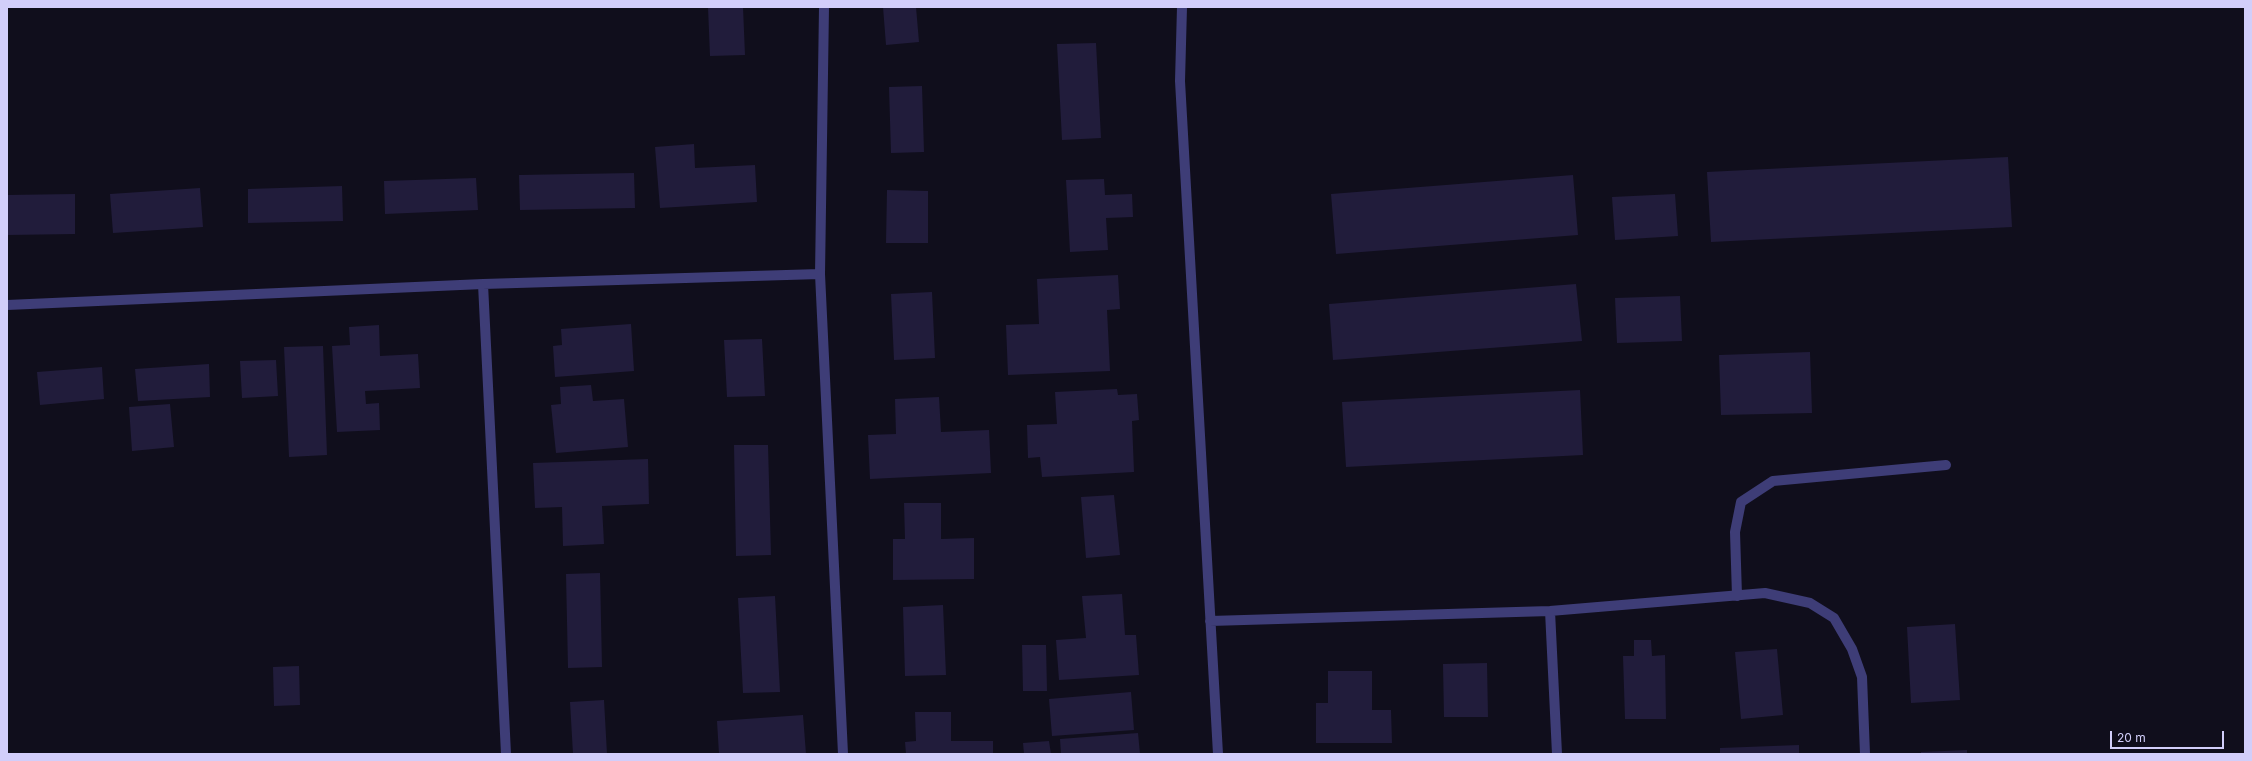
<!DOCTYPE html>
<html>
<head>
<meta charset="utf-8">
<style>
  body { margin:0 }
  #map { position:relative; width:2252px; height:761px; overflow:hidden; background:#100e1c; font-family:Inter,sans-serif }
  canvas { display:block }
  .frame { position:absolute; inset:0; border:8px solid #d2cefa; pointer-events:none }
  .scale { position:absolute; left:2110px; top:731px; width:114px; height:18px; box-sizing:border-box; border:2px solid #d2cefa; border-top:0; padding-left:5px; font-size:12px; line-height:14px; white-space:nowrap; color:#d2cefa; -webkit-text-stroke:3px #100e1c; paint-order:stroke }
</style>
</head>
<body>
<div id="map">
<canvas width="2252" height="761"></canvas>
<div class="frame"></div>
<div class="scale">20 m</div>
</div>
<script>
const g = document.querySelector('canvas').getContext('2d');
g.lineJoin = 'round';
function paint(path, color) {
  g.fillStyle = color;
  g.fill(path, 'evenodd');
}
function shape(rows) {
  const path = new Path2D();
  for (const r of rows) {
    path.moveTo(r[0], r[1]);
    for (let i = 2; i < r.length; i += 2) path.lineTo(r[i], r[i + 1]);
  }
  return path;
}
function strokePath(path, color, width, dash) {
  g.strokeStyle = color;
  g.lineWidth = width;
  g.lineCap = dash ? 'butt' : 'round';
  g.setLineDash(dash || []);
  g.stroke(path);
}
paint(shape([
  [708,7,743,7,745,55,710,56],
  [883,7,916,7,919,42,886,45],
  [1096,43,1101,138,1062,140,1057,44],
  [922,86,924,152,891,153,889,87],
  [694,144,695,168,755,165,757,202,660,208,655,147],
  [2008,157,2012,227,1711,242,1707,172],
  [634,173,635,208,520,210,519,175],
  [1573,175,1578,235,1336,254,1331,194],
  [476,178,478,210,385,214,384,181],
  [1104,179,1105,195,1132,194,1133,217,1106,218,1108,250,1070,252,1066,180],
  [342,186,343,221,248,223,248,189],
  [200,188,203,227,113,233,110,194],
  [887,190,928,191,928,243,886,243],
  [75,194,75,234,7,235,7,195],
  [1675,194,1678,236,1615,240,1612,197],
  [1118,275,1120,309,1107,310,1110,371,1008,375,1006,325,1039,324,1037,279],
  [1576,284,1582,341,1333,360,1329,304],
  [932,292,935,358,894,360,891,294],
  [1680,296,1682,341,1617,343,1615,298],
  [631,324,634,371,555,377,553,346,562,345,561,329],
  [379,325,380,356,418,354,420,388,365,391,366,404,379,403,380,430,337,432,332,346,350,345,349,327],
  [762,339,765,396,727,397,724,340],
  [323,346,327,455,289,457,284,347],
  [1810,352,1812,413,1721,415,1719,355],
  [276,360,278,396,242,398,240,361],
  [209,364,210,397,138,401,135,369],
  [102,367,104,399,40,405,37,372],
  [591,385,593,401,624,399,628,447,556,453,551,405,561,404,560,387],
  [1117,389,1118,395,1137,394,1139,420,1132,421,1134,472,1042,477,1040,457,1028,458,1027,425,1057,424,1055,392],
  [1580,390,1583,455,1346,467,1342,402],
  [939,397,941,432,989,430,991,473,870,479,868,435,896,434,895,399],
  [170,404,174,447,132,451,129,407],
  [734,445,768,445,771,555,736,556],
  [648,459,649,504,602,506,604,544,563,546,562,507,535,508,533,463],
  [1114,495,1120,555,1086,558,1081,497],
  [904,503,941,503,941,539,974,538,974,579,893,580,893,539,905,539],
  [600,573,602,667,568,668,566,574],
  [1122,594,1125,635,1136,635,1139,675,1059,680,1056,640,1086,638,1082,596],
  [775,596,780,692,743,693,738,598],
  [943,605,946,675,905,676,903,607],
  [1955,624,1960,700,1911,703,1907,627],
  [1634,640,1651,640,1652,656,1665,655,1666,719,1625,719,1623,656,1634,656],
  [1022,645,1046,645,1047,691,1023,691],
  [1777,649,1783,715,1741,719,1735,652],
  [1487,663,1488,717,1444,717,1443,664],
  [299,666,300,705,274,706,273,667],
  [1328,671,1372,671,1372,710,1391,710,1392,743,1316,743,1316,703,1328,703],
  [1131,692,1134,730,1052,736,1049,699],
  [604,700,607,754,573,754,570,702],
  [915,712,951,712,951,741,993,741,993,754,906,754,905,742,916,741],
  [803,715,806,754,719,754,717,721],
  [1138,733,1140,754,1061,754,1060,739],
  [1049,741,1051,754,1024,754,1023,743],
  [1799,745,1799,754,1720,754,1720,748],
  [1967,750,1967,754,1921,754,1921,752]
]), '#211c3b');
strokePath(shape([
  [824,7,820,274,843,754],
  [1182,7,1180,81,1218,754],
  [483,284,820,274],
  [7,305,483,284,506,754],
  [1737,596,1735,532,1741,502,1773,481,1946,465],
  [1550,611,1557,754],
  [1210,621,1550,611,1765,593,1810,603,1834,618,1852,649,1862,677,1865,754]
]), '#3e3d77', 10);
</script>
</body>
</html>
